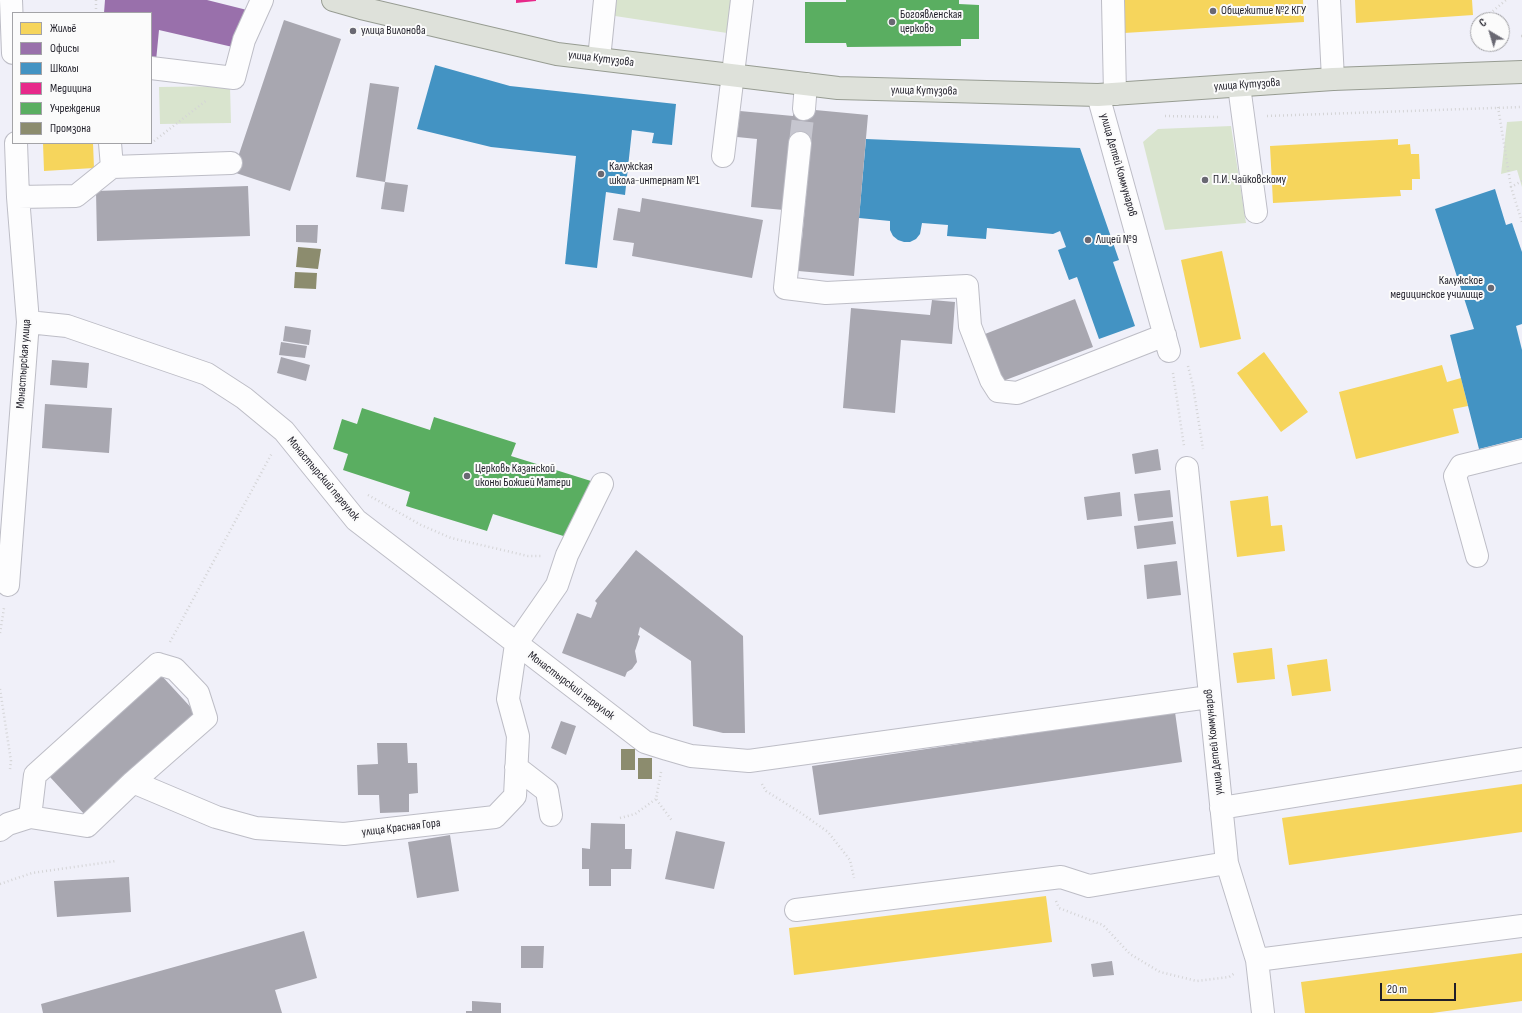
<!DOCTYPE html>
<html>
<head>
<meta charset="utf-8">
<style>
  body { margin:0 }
  #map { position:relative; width:1522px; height:1013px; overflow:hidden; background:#f0f0f9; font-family:"Sofia Sans Condensed",sans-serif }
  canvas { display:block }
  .legend { position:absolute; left:12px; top:12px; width:140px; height:132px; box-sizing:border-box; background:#fbfbfb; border:1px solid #a3a3a7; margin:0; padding:5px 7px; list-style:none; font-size:12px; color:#201f29 }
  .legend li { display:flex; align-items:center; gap:8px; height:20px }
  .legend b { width:20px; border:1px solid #a3a3a7 }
  .north { position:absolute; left:1470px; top:12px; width:40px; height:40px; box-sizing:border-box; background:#fbfbfb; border:1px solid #a3a3a7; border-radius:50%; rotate:322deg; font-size:11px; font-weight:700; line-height:16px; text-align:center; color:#201f29 }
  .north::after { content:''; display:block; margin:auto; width:14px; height:18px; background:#696872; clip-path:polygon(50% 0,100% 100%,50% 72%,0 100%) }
  .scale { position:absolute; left:1380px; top:983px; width:76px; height:18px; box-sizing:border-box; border:2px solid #201f29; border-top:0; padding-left:5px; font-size:12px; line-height:14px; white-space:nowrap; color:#201f29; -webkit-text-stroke:3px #fbfbfb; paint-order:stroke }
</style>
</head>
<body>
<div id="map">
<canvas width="1522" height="1013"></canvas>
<ul class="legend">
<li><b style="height:11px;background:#f6d55c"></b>Жильё</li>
<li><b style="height:11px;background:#9970ab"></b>Офисы</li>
<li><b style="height:11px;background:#4393c3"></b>Школы</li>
<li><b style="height:11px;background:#e7298a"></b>Медицина</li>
<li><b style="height:11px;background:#5aae61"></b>Учреждения</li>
<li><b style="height:11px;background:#8c8c6e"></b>Промзона</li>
</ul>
<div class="north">С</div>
<div class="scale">20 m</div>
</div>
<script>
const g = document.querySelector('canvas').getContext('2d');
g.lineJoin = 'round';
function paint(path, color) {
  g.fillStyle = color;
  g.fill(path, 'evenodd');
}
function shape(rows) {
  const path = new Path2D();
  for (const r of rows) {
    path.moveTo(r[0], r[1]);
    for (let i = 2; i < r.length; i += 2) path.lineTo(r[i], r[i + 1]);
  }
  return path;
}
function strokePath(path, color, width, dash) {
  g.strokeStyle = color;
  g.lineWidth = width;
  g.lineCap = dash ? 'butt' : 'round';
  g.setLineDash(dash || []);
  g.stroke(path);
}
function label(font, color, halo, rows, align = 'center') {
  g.font = font + ' "Sofia Sans Condensed",sans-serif';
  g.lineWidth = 4;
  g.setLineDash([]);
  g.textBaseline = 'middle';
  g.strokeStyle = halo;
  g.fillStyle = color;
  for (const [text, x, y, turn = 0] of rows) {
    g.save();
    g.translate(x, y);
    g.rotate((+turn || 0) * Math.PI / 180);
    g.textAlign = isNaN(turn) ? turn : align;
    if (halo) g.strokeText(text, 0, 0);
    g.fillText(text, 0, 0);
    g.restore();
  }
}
paint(shape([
  [616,0,731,0,727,33,615,16],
  [230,86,231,123,160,124,159,87],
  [1522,121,1522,187,1517,170,1501,174,1507,122],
  [1231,126,1246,223,1165,230,1143,142,1158,129]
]), '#d9e4ce');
paint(shape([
  [1122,0,1303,0,1304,22,1124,33],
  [1355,0,1472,0,1473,15,1356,23],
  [1398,139,1398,145,1410,144,1411,154,1419,154,1420,179,1412,179,1412,190,1400,190,1401,196,1273,203,1270,146],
  [43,143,93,143,94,168,44,171],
  [1222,251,1241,339,1200,348,1181,260],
  [1264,352,1308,412,1281,432,1237,373],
  [1442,365,1447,382,1461,378,1468,406,1453,409,1459,433,1356,459,1339,392],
  [1268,496,1271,526,1282,525,1285,551,1237,557,1230,501],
  [1272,648,1275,679,1237,683,1233,653],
  [1327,659,1331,691,1292,696,1287,665],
  [1522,784,1522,832,1289,865,1282,818],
  [1046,896,1052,942,794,975,789,928],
  [1522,953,1522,1001,1432,1013,1305,1013,1301,982]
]), '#f6d55c');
paint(shape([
  [105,0,207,0,247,10,237,48,159,30,156,61,151,61,151,13,104,13]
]), '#9970ab');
paint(shape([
  [435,65,510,86,676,104,672,145,652,143,654,133,632,130,625,195,606,192,597,268,565,264,576,156,491,147,417,129],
  [866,139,1080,148,1119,260,1113,262,1135,326,1099,339,1077,277,1069,280,1058,250,1066,247,1060,231,1053,234,987,228,986,239,947,236,948,225,922,223,920,234,916,239,910,242,904,242,898,240,893,236,890,230,890,221,859,218],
  [1495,189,1506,225,1512,223,1522,252,1522,324,1516,326,1522,350,1522,438,1479,449,1450,335,1474,329,1435,209]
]), '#4393c3');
paint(shape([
  [516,0,536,0,536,1,516,3]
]), '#e7298a');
paint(shape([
  [846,0,959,0,959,4,979,5,979,39,961,39,961,46,847,47,846,43,805,43,805,2,846,2],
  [362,408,430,430,434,417,516,443,511,456,591,481,573,539,493,514,487,531,406,506,410,492,343,470,348,454,333,449,342,419,357,424]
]), '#5aae61');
paint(shape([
  [298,247,321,249,318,269,296,267],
  [295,272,317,273,316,289,294,288],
  [621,749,635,749,635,770,621,770],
  [638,758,652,758,652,779,638,779]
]), '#8c8c6e');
paint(shape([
  [284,20,341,39,290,191,233,172],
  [370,83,399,87,385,182,356,177],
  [794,108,868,115,854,276,776,269,779,237,802,239,811,144,784,210,751,207,757,139,737,137,740,111,793,116],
  [385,182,408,185,404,212,381,209],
  [248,186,250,236,97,241,96,191],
  [642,198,763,220,752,278,632,256,634,243,613,240,618,208,640,212],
  [296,225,318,225,317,243,296,242],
  [1075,299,1093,347,1003,381,985,334],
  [932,300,955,302,952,344,901,340,895,413,843,408,851,308,930,315],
  [285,326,311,330,309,345,283,341],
  [281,342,307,346,305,358,279,355],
  [281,357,310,365,306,381,277,373],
  [52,360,89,363,87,388,50,385],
  [45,404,112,408,109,453,42,448],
  [1158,449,1161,470,1135,474,1132,454],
  [1170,490,1173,517,1138,521,1134,494],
  [1120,492,1122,516,1087,520,1084,497],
  [1173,521,1176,544,1137,549,1134,526],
  [636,550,743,636,745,733,723,733,693,726,691,661,640,627,638,635,640,636,635,651,637,662,632,669,627,672,625,677,562,653,577,613,591,618,597,603,595,601],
  [1177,561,1181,595,1147,599,1144,565],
  [161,675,196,713,85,815,50,777],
  [1175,712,1182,762,819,815,812,766],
  [561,721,576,726,566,755,551,748],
  [377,743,407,743,408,763,417,763,418,793,409,794,409,812,380,813,379,795,358,795,357,765,378,764],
  [591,823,625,824,625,849,632,849,631,869,611,869,611,886,589,886,589,869,582,869,582,848,590,849],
  [676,831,725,842,714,889,665,879],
  [450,835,459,891,417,898,408,842],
  [129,877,131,912,57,917,54,881],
  [304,931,317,978,275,990,282,1013,43,1013,41,1004],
  [521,946,544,946,543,968,521,968],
  [1112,961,1114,975,1093,977,1091,964],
  [472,1001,501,1003,501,1013,466,1013,466,1011,472,1011]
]), '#a8a7b0');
strokePath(shape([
  [800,143,804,109]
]), '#c6c6cf', 22, [22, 11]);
const minor = shape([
  [11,0,13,53],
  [1113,0,1115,94],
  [1329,0,1333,79],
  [599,59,605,0],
  [151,68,234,78,244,40,262,0],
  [1239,86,1256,212],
  [1098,95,1169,351],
  [804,109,806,84],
  [110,143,112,167],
  [800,143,785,288,826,293,967,286,970,326,991,380,998,391,1017,393,1165,335],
  [723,156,742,0],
  [18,197,76,196,112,167,231,163],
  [28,322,67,326,207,374,244,398,284,431,356,520,645,742,667,749,691,756,749,761,1209,697],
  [1187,468,1227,863,1257,960,1263,1013],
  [1477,556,1455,476,1461,466,1522,451],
  [8,585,28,322,18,197,16,143],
  [158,664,175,669,198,693,206,718,133,782,87,826,30,817,35,775,158,664],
  [516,767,547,791,551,815],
  [133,782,216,817,256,828,344,834,495,817,515,796,518,736,508,699,516,644,557,585,567,555,602,484],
  [1221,808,1522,759],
  [0,830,8,824,30,817],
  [796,910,1061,877,1089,886,1227,863],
  [1257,960,1522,926]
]);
const major = shape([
  [333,0,361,8,557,54,838,88,1098,95,1333,79,1522,72]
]);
strokePath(minor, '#bdbdc6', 24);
strokePath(major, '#979c92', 24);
strokePath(shape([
  [96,0,96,13],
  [1485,20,1487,16,1506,0],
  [1521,36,1522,36],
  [1474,40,1478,32],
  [1498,107,1511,187],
  [1165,116,1220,117],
  [1267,116,1522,107],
  [154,141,207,100],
  [1522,181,1511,187,1522,222],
  [1188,366,1193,386,1203,449],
  [1173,373,1184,446],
  [368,495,421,525,451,538,528,556,542,556],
  [0,633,4,608],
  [170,642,272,453],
  [0,689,11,761,10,769],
  [661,772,656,799,673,822],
  [762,784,766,791,801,813,828,832,850,860,854,878],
  [620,818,635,814,656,799],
  [0,884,32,873,116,861],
  [1056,901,1059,908,1103,925,1130,954,1160,972,1197,981,1229,977,1235,973]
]), '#d4d4d6', 2.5, [1, 3]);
strokePath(minor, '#fdfdfe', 22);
strokePath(major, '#dee1da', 22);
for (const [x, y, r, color] of [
  [1213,11,4,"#696872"],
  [892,22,4,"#696872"],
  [353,31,4,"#696872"],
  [601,174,4,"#696872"],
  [1205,180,4,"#696872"],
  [1088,240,4,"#696872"],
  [1491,288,4,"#696872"],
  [467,476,4,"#696872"]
]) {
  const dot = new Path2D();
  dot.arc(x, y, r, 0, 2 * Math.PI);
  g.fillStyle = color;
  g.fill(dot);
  strokePath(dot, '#fbfbfb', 1.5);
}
label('12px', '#201f29', '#fbfbfb', [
  ["Общежитие №2 КГУ",1221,11],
  ["Богоявленская",900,15],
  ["церковь",900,29],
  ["улица Вилонова",361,31],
  ["Калужская",609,167],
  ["школа-интернат №1",609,181],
  ["П.И. Чайковскому",1213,180],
  ["Лицей №9",1096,240],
  ["Калужское",1483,281,"right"],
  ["медицинское училище",1483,295,"right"],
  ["Церковь Казанской",475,469],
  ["иконы Божией Матери",475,483]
], 'left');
label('12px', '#201f29', '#fbfbfb', [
  ["улица Кутузова",601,59,7],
  ["улица Кутузова",1247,85,-4],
  ["улица Кутузова",924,91,1],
  ["улица Детей Коммунаров",1118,165,74],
  ["Монастырская улица",24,364,-86],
  ["Монастырский переулок",323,479,50],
  ["Монастырский переулок",571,686,37],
  ["улица Детей Коммунаров",1214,742,-96],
  ["улица Красная Гора",401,828,-7]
]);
</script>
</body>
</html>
